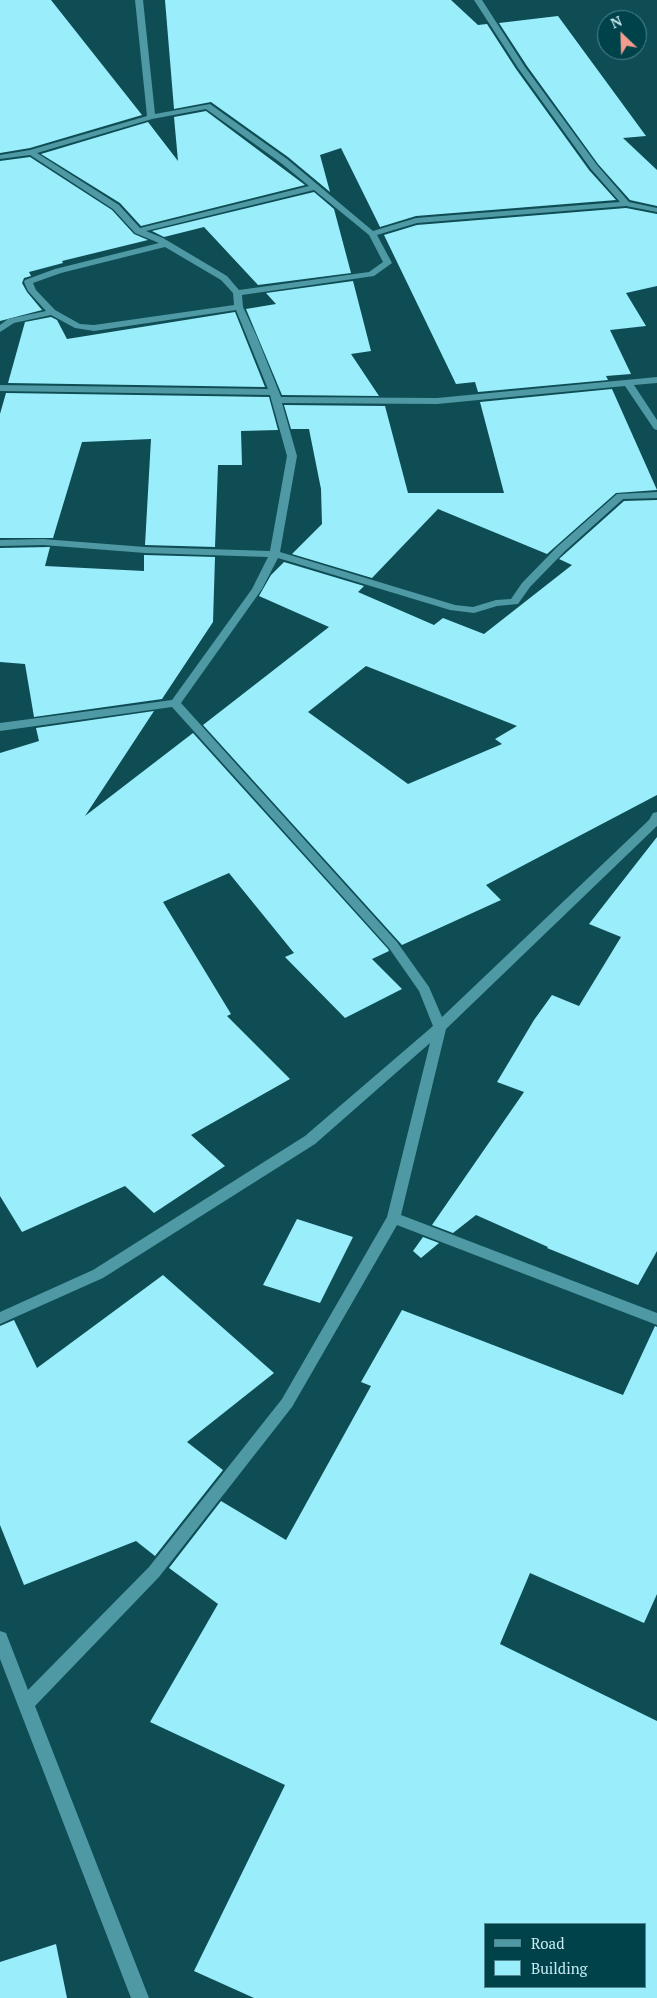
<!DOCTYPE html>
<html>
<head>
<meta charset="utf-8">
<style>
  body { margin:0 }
  #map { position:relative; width:657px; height:1998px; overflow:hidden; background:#0f4d55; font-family:"PT Serif",serif }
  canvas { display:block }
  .legend { position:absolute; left:484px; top:1923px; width:162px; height:65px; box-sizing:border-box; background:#00424a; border:1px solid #50868d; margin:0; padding:6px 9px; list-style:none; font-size:15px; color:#c9ecf2 }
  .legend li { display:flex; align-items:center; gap:10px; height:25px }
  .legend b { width:25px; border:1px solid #50868d }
  .north { position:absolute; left:597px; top:10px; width:50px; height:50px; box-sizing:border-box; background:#00424a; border:1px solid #50868d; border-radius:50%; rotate:336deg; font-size:14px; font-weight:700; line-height:20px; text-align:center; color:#c9ecf2 }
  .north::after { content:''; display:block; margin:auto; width:18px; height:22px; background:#f59c90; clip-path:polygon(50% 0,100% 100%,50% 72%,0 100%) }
</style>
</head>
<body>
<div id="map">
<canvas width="657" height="1998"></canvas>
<ul class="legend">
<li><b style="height:6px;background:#4e99a4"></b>Road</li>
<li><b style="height:14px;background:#9aeefb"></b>Building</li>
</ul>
<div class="north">N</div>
</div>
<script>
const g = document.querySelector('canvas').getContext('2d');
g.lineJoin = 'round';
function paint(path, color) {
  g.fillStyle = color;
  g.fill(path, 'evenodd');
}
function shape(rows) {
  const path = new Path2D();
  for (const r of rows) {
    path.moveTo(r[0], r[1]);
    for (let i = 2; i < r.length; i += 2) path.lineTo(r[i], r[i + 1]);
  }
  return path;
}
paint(shape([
  [0,0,51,0,142,115,30,148,0,153],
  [165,0,451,0,478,25,487,24,516,69,589,170,616,200,416,216,380,227,341,148,320,155,330,192,288,157,211,102,174,109],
  [558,16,646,136,623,138,657,170,657,206,630,200,598,164,527,66,499,23],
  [206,111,305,185,141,226,120,203,41,154,148,122,178,161,174,117],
  [30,157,112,210,134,234,148,240,62,261,63,263,29,272,31,276,24,278,22,283,27,292,42,310,0,321,0,161],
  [314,192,334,209,351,273,258,285,204,227,164,237,152,231],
  [626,208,657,214,657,286,626,293,646,326,610,330,631,374,606,376,608,380,478,392,475,382,456,384,384,235,417,225],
  [353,281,371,351,351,354,379,396,282,395,246,309,276,304,266,293],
  [235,312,265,387,8,383,25,322,51,317,57,320,67,339],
  [612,389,657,490,616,493,547,554,438,509,372,578,292,554,322,524,321,489,309,429,291,429,284,405,385,406,408,493,504,493,480,402],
  [6,393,269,397,278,430,241,431,242,465,218,465,215,547,145,545,151,439,82,442,53,538,0,538,0,414],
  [657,500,657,795,486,885,501,900,402,945,203,725,329,627,259,596,271,575,284,562,364,586,358,592,434,625,443,618,484,634,572,565,559,559,624,501],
  [366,666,517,726,495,739,502,744,408,784,308,712],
  [50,547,45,566,144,571,144,555,215,557,213,622,162,699,34,717,25,664,0,662,0,548],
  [154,711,85,816,193,733,388,949,389,951,372,959,402,989,345,1018,285,957,294,953,229,873,163,902,231,1014,227,1016,290,1079,191,1135,225,1166,154,1213,125,1186,22,1232,0,1196,0,753,39,741,36,728],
  [657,837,657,1251,638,1285,547,1248,548,1247,476,1215,453,1233,432,1225,524,1092,497,1082,534,1020,552,995,579,1006,621,937,589,924],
  [297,1219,353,1237,320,1303,263,1285],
  [423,1237,439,1243,421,1258,413,1251],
  [163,1275,274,1373,187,1442,223,1470,155,1556,136,1541,24,1585,0,1525,0,1326,14,1320,37,1368],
  [402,1310,623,1395,655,1326,657,1327,657,1594,644,1623,530,1573,500,1644,657,1721,657,1998,254,1998,194,1971,285,1785,150,1722,218,1604,169,1568,221,1501,286,1540,371,1386,361,1382],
  [486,1924,646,1924,646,1987,486,1987],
  [56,1944,67,1998,0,1998,0,1962]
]), '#9aeefb');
paint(shape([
  [135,0,143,0,155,114,210,104,287,159,373,231,416,218,620,202,591,169,518,68,474,0,482,0,525,67,597,165,629,202,657,208,657,212,626,206,417,223,377,235,392,263,374,276,242,295,243,307,257,337,281,397,437,398,657,377,657,383,634,385,657,420,657,430,654,429,625,386,437,404,282,403,297,456,280,552,455,605,473,607,496,600,511,599,522,583,557,547,617,494,657,492,657,498,623,499,565,551,530,587,518,604,497,606,474,613,450,610,278,558,262,589,181,703,397,942,429,987,442,1017,649,820,653,813,657,812,657,826,446,1029,401,1215,657,1313,657,1325,397,1225,292,1407,159,1577,35,1706,149,1998,131,1998,0,1659,0,1631,6,1633,28,1690,149,1567,282,1399,387,1217,430,1043,315,1144,103,1278,0,1324,0,1312,93,1270,305,1136,433,1026,419,991,389,948,172,707,0,731,0,723,172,700,252,589,268,557,145,553,43,545,0,546,0,540,43,539,145,547,270,551,287,456,270,395,0,391,0,385,268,389,236,310,94,331,75,328,51,315,14,323,0,332,0,325,8,319,46,311,28,291,24,282,25,280,55,269,159,243,135,233,113,209,30,155,0,159,0,155,30,150,147,116,135,0],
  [206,109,281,163,309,186,140,228,119,205,37,153,152,119,206,109],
  [314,190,369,235,383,262,369,272,239,290,227,276,163,238,146,231,314,190],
  [165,247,221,280,233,293,234,305,94,325,80,324,55,310,36,290,33,283,61,273,165,247]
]), '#4e99a4');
</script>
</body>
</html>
